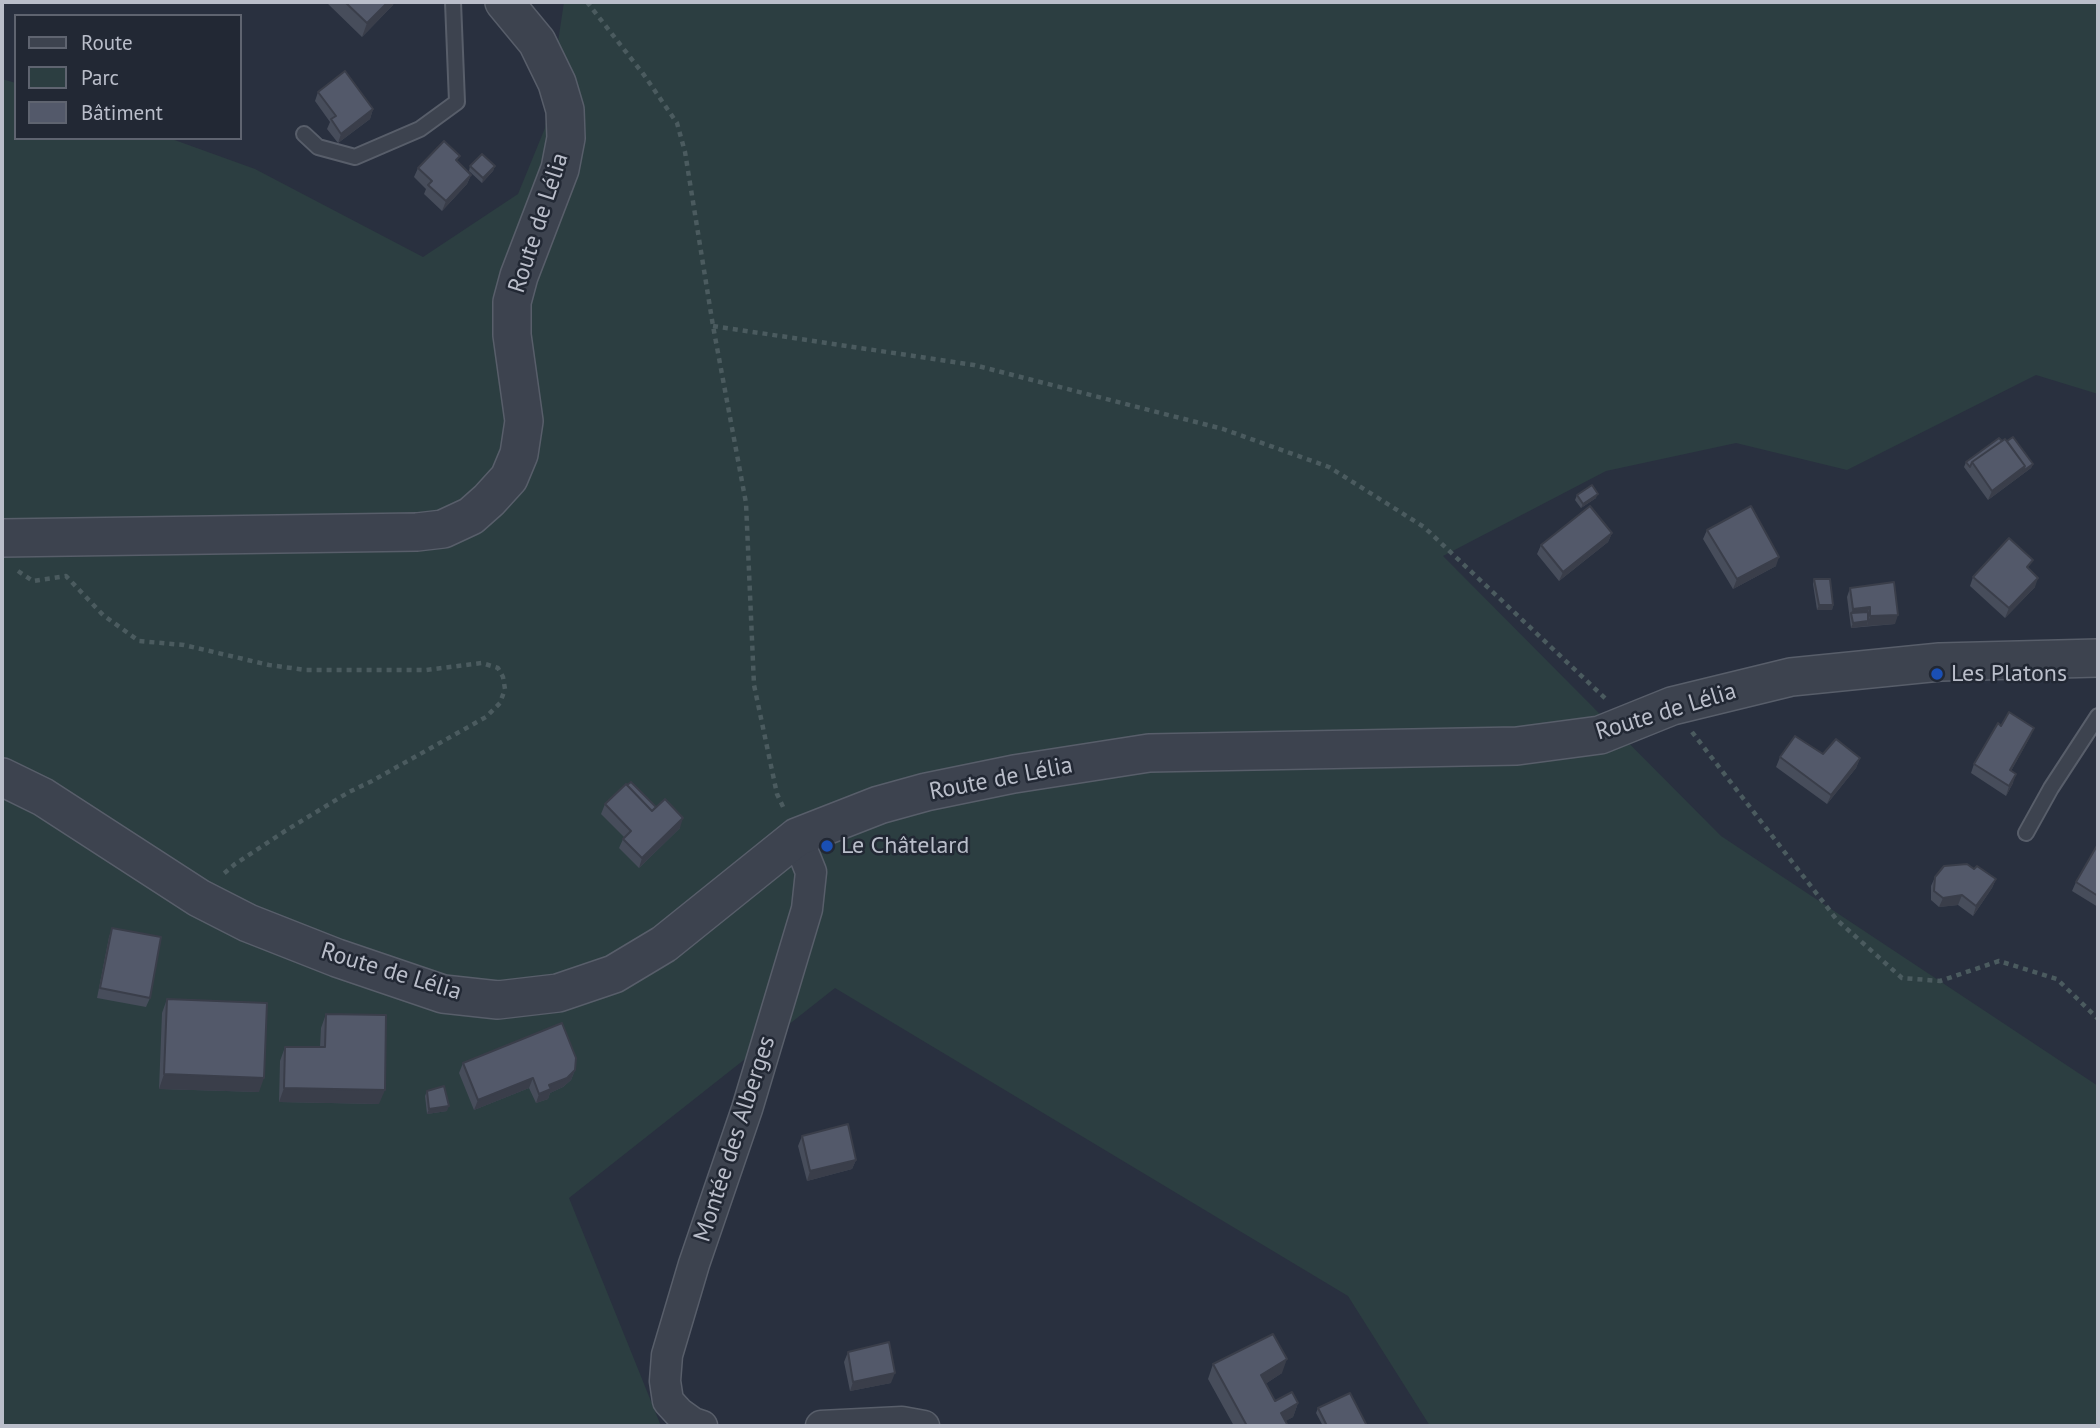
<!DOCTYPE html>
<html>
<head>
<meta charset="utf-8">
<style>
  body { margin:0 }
  #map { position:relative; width:2100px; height:1428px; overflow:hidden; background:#29303f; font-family:"PT Sans",sans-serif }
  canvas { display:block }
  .frame { position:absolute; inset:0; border:4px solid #babeca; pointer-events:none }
  .legend { position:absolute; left:14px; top:14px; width:228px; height:126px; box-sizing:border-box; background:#222834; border:2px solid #5f6470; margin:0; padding:9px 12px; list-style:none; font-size:21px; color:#babeca }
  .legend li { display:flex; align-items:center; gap:14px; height:35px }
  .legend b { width:35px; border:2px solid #5f6470 }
</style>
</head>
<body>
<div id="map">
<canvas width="2100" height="1428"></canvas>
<div class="frame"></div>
<ul class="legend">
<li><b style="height:9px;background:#3d434f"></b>Route</li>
<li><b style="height:19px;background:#2c3e41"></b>Parc</li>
<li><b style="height:19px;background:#53596a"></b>Bâtiment</li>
</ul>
</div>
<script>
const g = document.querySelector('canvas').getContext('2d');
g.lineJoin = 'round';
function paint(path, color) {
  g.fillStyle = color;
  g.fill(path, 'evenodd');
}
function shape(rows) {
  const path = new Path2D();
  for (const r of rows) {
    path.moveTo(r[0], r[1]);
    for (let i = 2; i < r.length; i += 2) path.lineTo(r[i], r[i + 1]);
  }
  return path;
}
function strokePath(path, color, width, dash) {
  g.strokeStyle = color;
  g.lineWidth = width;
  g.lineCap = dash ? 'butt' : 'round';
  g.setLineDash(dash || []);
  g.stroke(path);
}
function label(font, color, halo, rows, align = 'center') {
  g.font = font + ' "PT Sans",sans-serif';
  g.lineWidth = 5;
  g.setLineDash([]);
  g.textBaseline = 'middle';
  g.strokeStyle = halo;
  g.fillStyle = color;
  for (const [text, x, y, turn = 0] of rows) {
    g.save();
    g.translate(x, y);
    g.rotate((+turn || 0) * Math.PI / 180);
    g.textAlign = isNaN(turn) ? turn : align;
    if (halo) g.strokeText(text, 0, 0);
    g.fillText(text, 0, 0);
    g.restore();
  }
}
paint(shape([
  [564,2,2098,2,2098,394,2036,375,1847,470,1736,443,1606,471,1443,556,1721,836,2098,1086,2098,1426,1430,1426,1348,1296,835,988,569,1198,661,1426,2,1426,2,79,16,83,16,138,169,138,255,169,423,257,518,194,545,128]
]), '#2c3e41');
const service = shape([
  [304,134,318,147,355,157,420,129,457,102,453,2],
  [2026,833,2051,788,2098,716]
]);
const minor = shape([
  [702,1426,693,1423,679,1413,668,1401,665,1381,667,1355,694,1264,747,1109,807,909,811,872,797,837],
  [821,1426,902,1422,924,1426]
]);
const tertiary = shape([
  [2,538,417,532,443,529,471,516,489,500,509,478,519,454,524,421,512,335,512,302,519,276,560,169,566,138,565,110,557,83,537,42,504,2],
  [2,777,43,797,199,898,248,923,337,958,443,994,498,1000,558,993,614,974,664,944,797,837,879,805,926,792,1014,774,1149,753,1517,746,1600,735,1672,706,1791,677,1940,662,2098,658]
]);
strokePath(service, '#585e6a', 18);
strokePath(minor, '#585e6a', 33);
strokePath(tertiary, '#585e6a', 40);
strokePath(shape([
  [587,2,644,75,677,123,685,152,713,326,746,503,754,685,777,794,785,811],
  [713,326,974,365,1223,429,1329,467,1424,527,1608,701],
  [18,571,33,581,66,576,103,615,139,641,184,645,269,665,306,670,426,670,482,663,498,668,503,677,505,689,500,703,486,717,372,781,349,792,285,831,235,864,221,876],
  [1692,732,1837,920,1902,978,1940,981,1999,961,2057,979,2098,1019]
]), '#4b5b5f', 4.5, [5, 5]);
strokePath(service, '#3d434f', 14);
strokePath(minor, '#3d434f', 30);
strokePath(tertiary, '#3d434f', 37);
paint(shape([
  [326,2,394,2,393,5,362,37],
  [318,92,373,109,370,119,338,143,327,129,330,122,315,101],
  [457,162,471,175,467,184,442,211,424,194,426,189,414,177,418,168],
  [470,166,495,166,493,171,482,183,469,171],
  [2002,441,2033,464,2031,468,1988,500,1964,467,1966,462],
  [1577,495,1596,498,1581,508,1575,500],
  [1707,530,1776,566,1733,589,1703,539],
  [1612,533,1608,542,1559,581,1537,554,1541,545],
  [2029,569,2035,587,2005,618,1970,586,1973,577],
  [1814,579,1833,605,1832,610,1817,610,1813,584],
  [1850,588,1895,624,1851,628,1847,597],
  [2001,726,2034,728,2030,737,2011,771,2013,783,2006,796,1971,773,1974,764],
  [1823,754,1860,758,1856,768,1827,804,1776,767,1780,757],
  [605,804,656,807,680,828,639,868,619,848,624,837,601,814],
  [2098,844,2098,907,2072,891,2076,882],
  [1974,869,1996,879,1992,888,1973,916,1958,905,1939,907,1931,900,1931,886,1935,877],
  [112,928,150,998,146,1007,97,998,109,937],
  [167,999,259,1092,159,1089,162,1013],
  [326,1014,379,1104,279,1102,280,1061,285,1047,320,1047,321,1028],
  [463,1063,575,1070,571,1080,563,1087,550,1093,548,1099,536,1103,529,1088,474,1110,459,1073],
  [427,1091,447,1111,427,1114,425,1096],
  [802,1136,856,1160,852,1169,807,1181,798,1146],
  [848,1352,891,1383,850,1391,844,1362],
  [1213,1364,1282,1373,1265,1384,1275,1401,1298,1403,1293,1417,1285,1421,1288,1426,1234,1426,1208,1379],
  [1318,1408,1367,1426,1323,1426,1316,1413]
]), '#474d5b');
paint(shape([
  [388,2,394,2,393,5,362,37,367,23],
  [373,109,370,119,338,143,341,134],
  [495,166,493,171,482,183,483,178],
  [471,175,467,184,442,211,446,201],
  [2033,464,2031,468,1988,500,1992,491,2025,466],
  [1598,494,1596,498,1581,508,1583,504],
  [1612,533,1608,542,1559,581,1563,572],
  [1779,557,1776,566,1733,589,1737,579],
  [2038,578,2035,587,2005,618,2009,608],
  [1819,605,1833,605,1832,610,1817,610],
  [1870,607,1866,616,1851,613,1853,609],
  [1898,615,1895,624,1867,626,1870,616],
  [1868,621,1867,626,1851,628,1853,623],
  [2034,728,2030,737,2006,780,2010,770],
  [1860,758,1856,768,1827,804,1831,795],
  [2016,774,2013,783,2006,796,2009,786],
  [683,818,680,828,639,868,642,858],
  [1996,879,1992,888,1973,916,1976,906],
  [1962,895,1958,905,1939,907,1943,898],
  [575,1070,571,1080,563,1087,550,1093,548,1099,536,1103,539,1094,549,1085],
  [164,1074,264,1078,259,1092,159,1089],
  [533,1078,529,1088,474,1110,478,1100],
  [284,1088,385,1090,379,1104,279,1102],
  [449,1106,447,1111,427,1114,429,1109],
  [856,1160,852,1169,807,1181,810,1171],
  [1287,1359,1282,1373,1256,1390,1261,1375],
  [895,1373,891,1383,850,1391,853,1382],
  [1298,1403,1293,1417,1277,1426,1281,1413]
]), '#3a3e4a');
const building = shape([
  [345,2,388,2,367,23,345,2],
  [345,71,373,109,341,134,331,119,336,116,318,92,345,71],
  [444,141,460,156,456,160,471,175,446,201,428,185,432,181,418,168,444,141],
  [482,154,495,166,483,178,470,166,482,154],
  [2013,437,2033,464,2023,471,2025,466,2007,441,2013,437],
  [1999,438,2002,441,1972,462,1970,467,1966,462,1999,438],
  [2005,439,2025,466,1992,491,1972,462,2005,439],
  [1592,485,1598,494,1583,504,1577,495,1592,485],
  [1590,506,1612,533,1563,572,1541,545,1590,506],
  [1751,506,1779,557,1737,579,1707,530,1751,506],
  [2009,538,2033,560,2027,567,2038,578,2009,608,1973,577,2009,538],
  [1814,579,1830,579,1833,605,1819,605,1814,579],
  [1894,582,1898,615,1870,616,1870,607,1853,609,1850,588,1894,582],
  [1868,612,1868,621,1853,623,1851,613,1868,612],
  [2009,712,2034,728,2010,770,2016,774,2009,786,1974,764,1998,723,2001,726,2009,712],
  [1795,736,1823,754,1836,739,1860,758,1831,795,1780,757,1795,736],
  [631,782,656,807,652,811,627,785,631,782],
  [626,784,652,811,665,799,683,818,642,858,623,839,631,831,605,804,626,784],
  [2098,844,2098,896,2076,882,2098,844],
  [1967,864,1974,869,1977,866,1996,879,1976,906,1962,895,1943,898,1934,891,1935,877,1944,866,1967,864],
  [112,928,161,937,150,998,100,988,112,928],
  [167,999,267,1003,264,1078,164,1074,167,999],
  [326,1014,386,1015,385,1090,284,1088,285,1047,325,1047,326,1014],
  [562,1023,576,1058,575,1070,567,1078,549,1085,551,1089,539,1094,533,1078,478,1100,463,1063,562,1023],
  [444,1086,449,1106,429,1109,427,1091,444,1086],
  [848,1124,856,1160,810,1171,802,1136,848,1124],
  [1273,1334,1287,1359,1261,1375,1275,1401,1292,1392,1298,1403,1281,1413,1288,1426,1247,1426,1213,1364,1273,1334],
  [889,1342,895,1373,853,1382,848,1352,889,1342],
  [1350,1393,1367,1426,1327,1426,1318,1408,1350,1393]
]);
paint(building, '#53596a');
strokePath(building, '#3a3e4a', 2);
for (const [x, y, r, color] of [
  [1937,674,7,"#1a4fb4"],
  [827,846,7,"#1a4fb4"]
]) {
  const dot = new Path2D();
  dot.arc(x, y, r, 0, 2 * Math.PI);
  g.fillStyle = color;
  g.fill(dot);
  strokePath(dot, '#222834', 2.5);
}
label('24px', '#babeca', '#222834', [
  ["Route de Lélia",539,223,-72],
  ["Route de Lélia",1666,712,-17],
  ["Route de Lélia",1001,779,-11],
  ["Route de Lélia",391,972,17],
  ["Montée des Alberges",735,1139,-72]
]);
label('24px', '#babeca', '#222834', [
  ["Les Platons",1951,674],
  ["Le Châtelard",841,846]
], 'left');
</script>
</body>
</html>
